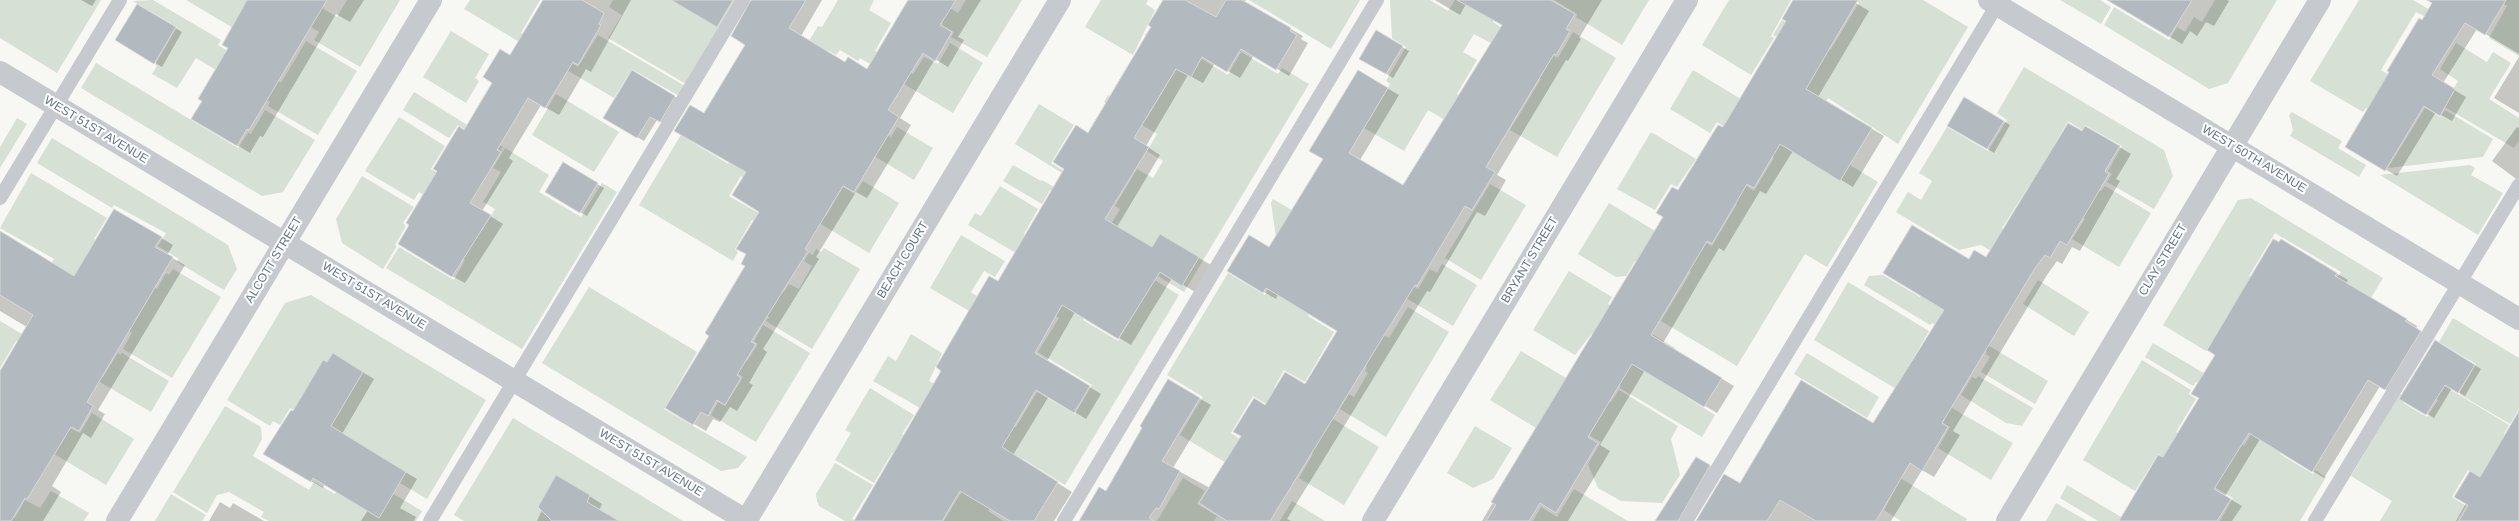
<!DOCTYPE html>
<html>
<head>
<meta charset="utf-8">
<style>
  body { margin:0 }
  canvas { display:block; background:#f7f7f4 }
</style>
</head>
<body>
<canvas width="2519" height="521"></canvas>
<script>
const g = document.querySelector('canvas').getContext('2d');
g.lineJoin = 'round';
function paint(path, color) {
  g.fillStyle = color;
  g.fill(path, 'evenodd');
}
function shape(rows) {
  const path = new Path2D();
  for (const r of rows) {
    path.moveTo(r[0], r[1]);
    for (let i = 2; i < r.length; i += 2) path.lineTo(r[i], r[i + 1]);
  }
  return path;
}
function strokePath(path, color, width, dash) {
  g.strokeStyle = color;
  g.lineWidth = width;
  g.lineCap = dash ? 'butt' : 'round';
  g.setLineDash(dash || []);
  g.stroke(path);
}
function label(font, color, halo, rows, align = 'center') {
  g.font = font + ' Arial,sans-serif';
  g.lineWidth = 4;
  g.setLineDash([]);
  g.textBaseline = 'middle';
  g.strokeStyle = halo;
  g.fillStyle = color;
  for (const [text, x, y, turn = 0] of rows) {
    g.save();
    g.translate(x, y);
    g.rotate((+turn || 0) * Math.PI / 180);
    g.textAlign = isNaN(turn) ? turn : align;
    if (halo) g.strokeText(text, 0, 0);
    g.fillText(text, 0, 0);
    g.restore();
  }
}
paint(shape([
  [0,0,101,0,57,73,0,38],
  [153,0,221,40,218,45,281,83,306,41,357,71,318,135,268,106,270,102,196,58,177,88,152,74,157,66,155,65,177,27,133,1],
  [186,0,252,0,235,29],
  [266,0,308,0,337,17,347,0,400,0,360,67,314,40,319,32],
  [470,0,540,0,521,33,578,67,598,35,685,86,679,96,632,69,614,98,464,9],
  [613,0,736,0,686,84,608,38,622,15,609,7],
  [838,0,874,0,869,10,891,23,875,51,913,74,924,57,938,64,950,43,983,63,953,113,860,58,858,61,840,50,836,55,829,51,802,53,818,26,822,27],
  [907,0,936,0,958,13,966,0,1022,0,987,57,951,37,954,32,942,25,943,22],
  [1101,0,1148,0,1146,4,1155,10,1133,55,1085,27],
  [1249,0,1360,0,1331,49],
  [1390,0,1430,0,1448,11,1455,0,1506,0,1493,22,1507,31,1507,52,1474,34,1463,52,1477,60,1457,94,1470,101,1491,147,1428,110,1404,151,1364,128,1390,84,1386,81,1406,47,1392,38],
  [1554,0,1649,0,1622,45,1576,17,1577,14],
  [1729,0,1791,0,1771,36,1774,38,1751,75,1702,45],
  [1855,0,1923,0,1968,27,1898,144,1828,98,1809,129,1780,111,1811,58,1773,35,1782,20,1831,49,1859,3],
  [2060,0,2100,0,2111,7,2101,24],
  [2215,0,2277,0,2228,83,2209,89,2104,25,2114,7,2169,40,2177,27,2185,32,2194,17,2202,22],
  [2359,0,2413,0,2430,10,2426,17,2416,12,2381,70,2416,91,2372,112,2366,108,2363,112,2310,81],
  [2497,0,2519,0,2519,56,2489,38,2507,6],
  [1150,28,1228,75,1241,52,1278,74,1282,68,1309,84,1184,292,1143,267,1099,245,1120,209,1115,206,1137,169,1153,178,1163,161,1147,151,1157,134,1104,102,1108,95,1147,118,1183,58,1145,35],
  [451,31,489,54,475,78,479,81,466,103,423,77],
  [1573,32,1616,58,1557,157,1510,130,1541,79,1506,59,1548,53,1558,58],
  [2456,43,2487,62,2493,52,2511,63,2489,99,2519,118,2519,141,2514,148,2443,106,2458,81,2440,69],
  [96,63,238,148,248,133,251,134,265,110,315,140,283,192,262,196,81,88],
  [2024,67,2164,150,2173,176,2154,209,2107,182,2112,174,2108,171,2122,146,2085,125,2082,130,2068,121,2044,162,2058,171,2078,215,2029,186,2002,228,2013,235,2004,251,2035,269,2031,275,1981,245,1959,250,1896,212,1908,192,1921,200,1932,181,1919,173,1947,127,1988,151,2007,120,1997,113],
  [1693,70,1878,182,1827,267,1805,254,1737,366,1661,321,1691,272,1653,249,1704,242,1712,246,1737,204,1689,174,1743,184,1754,191,1774,158,1717,122,1710,133,1670,109],
  [414,92,503,147,501,151,458,125,449,138,403,110],
  [556,94,619,132,594,172,532,135],
  [1039,104,1074,125,1051,163,1116,202,1114,205,1015,144],
  [2425,108,2440,117,2445,110,2493,139,2483,157,2388,168],
  [2292,112,2342,141,2338,148,2366,165,2359,177,2290,136,2293,130,2289,115],
  [399,117,445,146,431,169,472,194,459,217,419,192,414,200,365,171],
  [17,118,27,124,0,168,0,147],
  [897,127,933,148,914,180,861,148,883,132,891,137],
  [1651,132,1696,159,1677,187,1671,184,1655,210,1617,189],
  [682,133,693,140,692,142,728,164,732,158,826,216,843,187,855,194,863,181,899,203,869,253,741,176,729,196,760,214,755,222,752,220,735,249,738,252,733,261,639,205],
  [52,138,228,245,237,269,224,290,177,262,179,259,158,246,166,233,114,205,112,208,37,163],
  [505,148,549,175,539,192,581,217,602,183,617,192,522,349,386,268,399,247,454,280,465,260,450,250,461,219,482,231,495,209,483,202,501,172,493,168],
  [1013,165,1041,181,1042,180,1082,204,1080,208,1050,190,1042,204,1003,181],
  [2470,165,2475,168,2471,175,2503,193,2478,235,2380,175],
  [31,173,107,218,94,239,152,286,157,289,166,273,169,275,173,269,221,297,172,378,123,349,132,333,69,295,39,284,54,259,0,228],
  [362,176,414,207,403,223,406,226,395,245,397,246,383,269,342,243,336,219],
  [1490,184,1526,205,1481,280,1445,258],
  [1000,186,1038,209,1024,234,1076,265,1143,273,1179,295,1065,485,1023,459,1011,479,1000,472,1002,419,1016,427,1037,392,1075,414,1092,385,1038,352,1059,318,1051,313,1045,291,1085,315,1083,320,1118,341,1134,314,1099,292,1028,260,968,225,975,213,981,216],
  [2105,186,2151,213,2119,267,2072,239,2085,219,2080,215,2096,188,2101,191],
  [2251,198,2383,278,2338,352,2305,332,2341,272,2275,233,2249,276,2256,280,2240,316,2231,310,2206,351,2163,325,2238,200],
  [1273,199,1324,229,1322,292,1308,316,1334,332,1305,382,1284,370,1274,388,1324,418,1288,417,1253,396,1231,433,1242,440,1228,464,1180,435,1203,397,1167,375,1228,273,1265,295,1288,256,1278,251,1271,203],
  [1609,203,1660,234,1641,264,1635,261,1626,276,1616,277,1578,254],
  [961,235,1005,261,995,277,984,271,971,292,981,299,976,307,1040,345,1037,351,930,288],
  [824,248,860,269,812,349,766,321,769,317,765,315,780,290,784,292,789,284,799,289,812,266,804,261,809,253,813,255,816,249,821,252],
  [1442,264,1477,285,1453,326,1394,291,1401,279,1418,289,1430,269,1437,273],
  [1935,270,1950,299,1943,311,1957,319,1954,325,2048,381,2035,404,1981,372,1990,357,1986,354,1987,352,1947,328,1945,331,1932,323,1930,325,1864,285,1869,276,1883,275,1920,297],
  [1569,271,1612,297,1608,304,1638,322,1597,336,1592,333,1575,355,1533,330],
  [2038,280,2089,312,2074,336,2023,304],
  [1848,282,1929,331,1901,379,2013,443,1991,480,1938,448,1950,427,1943,423,1945,418,1814,340],
  [589,287,697,352,664,409,747,457,738,468,721,471,542,363],
  [311,295,486,400,427,499,356,457,340,437,290,408,280,425,273,421,270,426,227,400,285,303],
  [1408,307,1449,332,1386,437,1340,409,1349,394,1354,397,1368,373,1365,371,1367,367,1329,344,1336,333,1368,352,1379,333,1389,338],
  [2453,318,2519,358,2519,409,2510,424,2459,394,2476,364,2439,342],
  [0,321,79,368,36,353,16,341,0,368],
  [763,325,810,353,756,442,711,415,718,402,725,406,743,377,720,363,709,338,747,361,758,344,754,341],
  [1639,326,1675,348,1658,376,1674,386,1673,389,1715,415,1702,437,1620,388,1621,386,1618,384],
  [911,334,942,353,929,381,941,388,927,412,873,381,888,356,896,361],
  [2153,343,2266,410,2196,382,2193,386,2145,357],
  [1521,351,1571,381,1536,428,1490,400],
  [118,353,120,355,122,353,169,381,151,412,88,375,91,370,103,377],
  [1807,353,1879,397,1867,418,1794,374],
  [2142,360,2191,390,2189,394,2196,399,2176,432,2179,435,2198,478,2158,454,2135,491,2083,460],
  [1978,376,2033,408,2022,426,2006,423,1961,395,1972,377,1976,379],
  [1574,380,1611,402,1619,390,1678,426,1671,439,1680,475,1662,503,1621,501,1598,488,1588,464,1601,442,1587,434],
  [2441,384,2509,425,2504,434,2519,443,2481,477,2468,470,2452,497,2466,506,2457,521,2380,521,2392,501,2351,476,2400,394,2406,398,2403,403,2427,417,2438,400,2434,397],
  [870,388,914,415,902,434,910,439,915,467,892,453,874,483,835,460,851,433,845,430],
  [225,406,261,427,262,439,253,456,309,490,314,482,335,494,350,468,422,511,416,521,269,521,261,517,264,512,229,492,217,495,207,513,173,492],
  [92,413,134,439,106,485,46,449,50,442,59,447,70,428,80,433],
  [1328,416,1379,447,1344,505,1299,478,1313,454,1308,450],
  [513,418,683,521,464,521,454,515],
  [2258,422,2288,440,2280,454,2313,474,2315,470,2326,477,2300,521,2220,521,2233,498,2199,478,2225,434,2244,446],
  [1475,426,1512,448,1493,479,1473,488,1447,473],
  [1871,460,1967,519,1966,521,1901,521,1884,510,1895,490,1859,469],
  [835,463,873,485,852,519,856,521,845,521,819,506,817,501,816,494],
  [1183,478,1205,491,1197,504,1217,516,1214,521,1157,521],
  [2067,485,2128,521,2098,521,2060,498],
  [964,488,992,505,988,511,1003,521,944,521],
  [1574,489,1628,521,1533,521,1541,507,1557,517],
  [51,491,89,513,84,521,10,521,13,517,15,518,25,500,40,508],
  [171,494,206,515,202,521,155,521],
  [1292,501,1325,521,1280,521],
  [2056,503,2087,521,2046,521]
]), '#d7e0d4');
paint(shape([
  [81,0,96,0,92,6],
  [254,0,364,0,350,22,336,14,263,137,260,136,250,153,237,145,203,101],
  [544,0,631,0,591,72,586,69,559,115,541,105,509,158,513,161,482,211,503,224,465,283,452,276,465,131],
  [774,0,822,0,801,36,845,63,868,70,909,0,981,0,958,37,964,40,948,67,935,59,900,118,911,125,867,198,856,192,816,257,819,259,763,349,767,352,749,383,753,385,737,411,730,407,720,422,713,419,706,431,667,408,710,335,747,266,748,254,761,211,747,172,705,114],
  [1164,0,1246,0,1244,2,1303,36,1301,39,1308,43,1289,76,1254,55,1240,78,1215,63,1203,83,1188,75,1146,146,1160,155,1117,227,1152,248,1160,235,1211,265,1195,292,1172,278,1131,345,1075,312,1047,361,1101,394,1086,419,1049,396,1013,455,1072,492,1054,521,861,521,998,282,1152,26],
  [1435,0,1602,0,1579,38,1581,39,1568,61,1566,60,1497,175,1506,180,1485,216,1477,212,1430,292,1427,291,1287,519,1291,521,1093,521,1106,493,1168,380,1211,405,1173,468,1210,488,1266,406,1306,385,1338,330,1278,294,1276,299,1228,271,1270,248,1324,158,1358,71,1399,95,1360,160,1403,186,1503,25,1466,4,1460,15],
  [1811,0,1851,0,1869,11,1818,97,1884,136,1853,187,1793,151,1766,194,1760,191,1724,251,1719,248,1663,343,1734,386,1717,413,1645,370,1600,445,1610,451,1568,521,1482,521,1678,191],
  [2109,0,2227,0,2229,1,2214,26,2206,22,2197,36,2190,31,2182,44],
  [2435,0,2519,0,2519,54,2477,29,2443,83,2466,97,2452,121,2436,112,2397,176,2346,147],
  [137,5,182,32,162,67,117,40],
  [1377,32,1409,51,1393,78,1361,58],
  [2519,57,2519,113,2494,98],
  [632,71,682,101,667,125,657,120,644,141,605,118],
  [1965,99,2010,125,1994,153,1949,125],
  [2086,127,2131,154,2116,179,2120,181,2080,251,2072,247,2062,264,2057,261,2047,275,1953,431,1960,435,1934,477,1922,470,1891,521,1713,521,1874,424,1945,309,1969,260,1986,258],
  [2517,127,2519,128,2519,181,2492,161],
  [563,164,604,188,587,216,546,192],
  [126,217,173,245,167,255,185,265,98,410,105,414,91,438,83,433,52,486,61,492,43,521,0,521,0,373,27,327,0,311,0,258,74,277],
  [2281,240,2348,280,2346,283,2417,326,2416,329,2431,338,2396,395,2380,386,2324,478,2260,439,2225,496,2242,506,2232,521,2120,521,2163,458,2200,398,2216,355],
  [2442,345,2481,369,2465,396,2452,388,2434,418,2401,398],
  [333,354,374,379,342,434,417,479,400,508,416,517,414,521,361,521,368,510,325,484,323,488,265,454],
  [2519,413,2519,521,2456,521,2480,478],
  [1697,458,1716,470,1693,509,1672,496],
  [557,476,602,504,599,510,618,521,537,521],
  [220,502,230,508,233,503,264,521,209,521]
]), '#0003');
const building = shape([
  [247,0,327,0,249,130,247,129,237,146,191,119,202,101,198,99,228,48,222,45,247,0],
  [543,0,582,0,604,13,599,24,601,25,578,65,573,62,545,108,528,98,497,150,501,152,470,203,491,215,452,277,398,244,409,225,406,223,437,171,433,169,459,126,464,130,492,83,483,77,500,49,510,55,543,0],
  [671,0,733,0,717,27,671,0],
  [751,0,806,0,789,28,845,62,848,57,867,69,908,0,956,0,940,25,952,32,935,61,923,53,888,110,899,117,854,192,843,186,805,249,808,251,751,342,756,344,737,375,741,378,725,405,717,400,708,416,701,412,693,425,665,408,709,336,705,333,745,266,741,264,746,254,736,249,759,212,732,195,746,172,674,131,690,105,704,113,745,45,731,36,751,0],
  [1163,0,1185,0,1216,17,1226,0,1242,0,1291,28,1290,31,1297,35,1276,70,1241,49,1227,72,1202,57,1191,77,1176,69,1134,138,1149,147,1105,219,1152,247,1160,234,1199,257,1182,286,1160,272,1118,339,1062,305,1035,353,1090,386,1074,413,1036,390,1002,447,1058,482,1034,521,1010,521,960,491,942,521,854,521,941,371,936,367,989,276,998,281,1064,169,1053,162,1076,125,1088,133,1151,27,1148,25,1163,0],
  [1457,0,1551,0,1575,14,1566,29,1570,31,1556,55,1554,54,1486,167,1495,172,1472,210,1465,206,1417,286,1415,285,1270,521,1227,521,1199,503,1241,436,1233,432,1254,398,1265,405,1285,372,1305,384,1337,331,1266,288,1263,293,1227,271,1249,235,1269,247,1323,159,1309,151,1358,70,1388,88,1349,153,1403,185,1502,25,1457,0],
  [1793,0,1858,0,1806,89,1872,128,1840,181,1780,144,1754,188,1747,184,1712,244,1707,241,1651,335,1722,378,1704,407,1632,364,1588,437,1598,443,1556,513,1540,503,1529,521,1486,521,1496,505,1491,502,1663,217,1656,213,1672,187,1678,190,1718,125,1723,127,1786,21,1782,19,1793,0],
  [2107,0,2192,0,2169,37,2107,0],
  [2427,0,2506,0,2485,35,2465,23,2432,75,2455,89,2440,116,2424,106,2385,171,2345,147,2389,72,2387,71,2419,18,2422,20,2432,3,2427,0],
  [137,4,176,27,154,64,115,40,137,4],
  [1376,30,1403,46,1386,74,1359,59,1376,30],
  [632,70,675,96,660,122,650,117,637,138,603,118,632,70],
  [1964,97,2004,121,1987,149,1947,126,1964,97],
  [2068,123,2082,131,2085,126,2120,146,2105,171,2109,174,2067,245,2060,241,2050,258,2045,255,2035,268,1942,423,1948,427,1922,471,1910,463,1876,521,1816,521,1780,500,1767,521,1696,521,1724,474,1740,483,1801,380,1873,423,1944,310,1883,273,1912,225,1969,259,1974,250,1986,257,2068,123],
  [563,162,598,183,580,213,545,192,563,162],
  [114,209,162,237,155,247,173,257,87,402,93,406,79,431,71,427,27,499,25,498,11,521,0,521,0,371,33,315,0,295,0,231,74,276,114,209],
  [2273,239,2279,242,2281,239,2337,273,2335,276,2407,319,2405,321,2421,331,2385,390,2368,380,2312,472,2249,433,2214,489,2231,499,2217,521,2119,521,2158,455,2163,457,2199,398,2191,394,2215,355,2207,350,2273,239],
  [2435,340,2475,365,2458,393,2445,385,2426,415,2399,399,2435,340],
  [333,353,363,372,331,426,406,472,379,518,313,478,311,482,263,454,291,410,293,411,323,360,327,362,333,353],
  [1168,379,1200,398,1162,461,1180,471,1159,509,1156,508,1149,518,1154,521,1079,521,1099,487,1106,491,1142,428,1140,426,1168,379],
  [2519,411,2519,521,2459,521,2468,505,2454,497,2470,471,2480,477,2519,411],
  [1696,457,1710,465,1678,521,1655,521,1696,457],
  [556,475,590,495,587,502,619,521,552,521,538,507,556,475]
]);
paint(building, '#b2b9bf');
strokePath(building, '#d9d9d6', 1);
strokePath(shape([
  [0,198,120,0],
  [430,521,743,0],
  [1064,521,1377,0],
  [1686,521,2000,0],
  [2315,521,2519,185]
]), '#c6cace', 14);
strokePath(shape([
  [0,72,747,521],
  [117,521,431,0],
  [746,521,1060,0],
  [1373,521,1687,0],
  [2007,521,2320,0]
]), '#c6cace', 22);
strokePath(shape([
  [1989,0,2519,319]
]), '#c6cace', 22);
label('12px', '#637488', '#fff', [
  ["WEST 51ST AVENUE",96,130,31],
  ["WEST 50TH AVENUE",2254,159,31],
  ["ALCOTT STREET",274,260,-59],
  ["BEACH COURT",903,260,-59],
  ["BRYANT STREET",1530,260,-59],
  ["CLAY STREET",2163,260,-59],
  ["WEST 51ST AVENUE",374,296,31],
  ["WEST 51ST AVENUE",651,463,31]
]);
</script>
</body>
</html>
